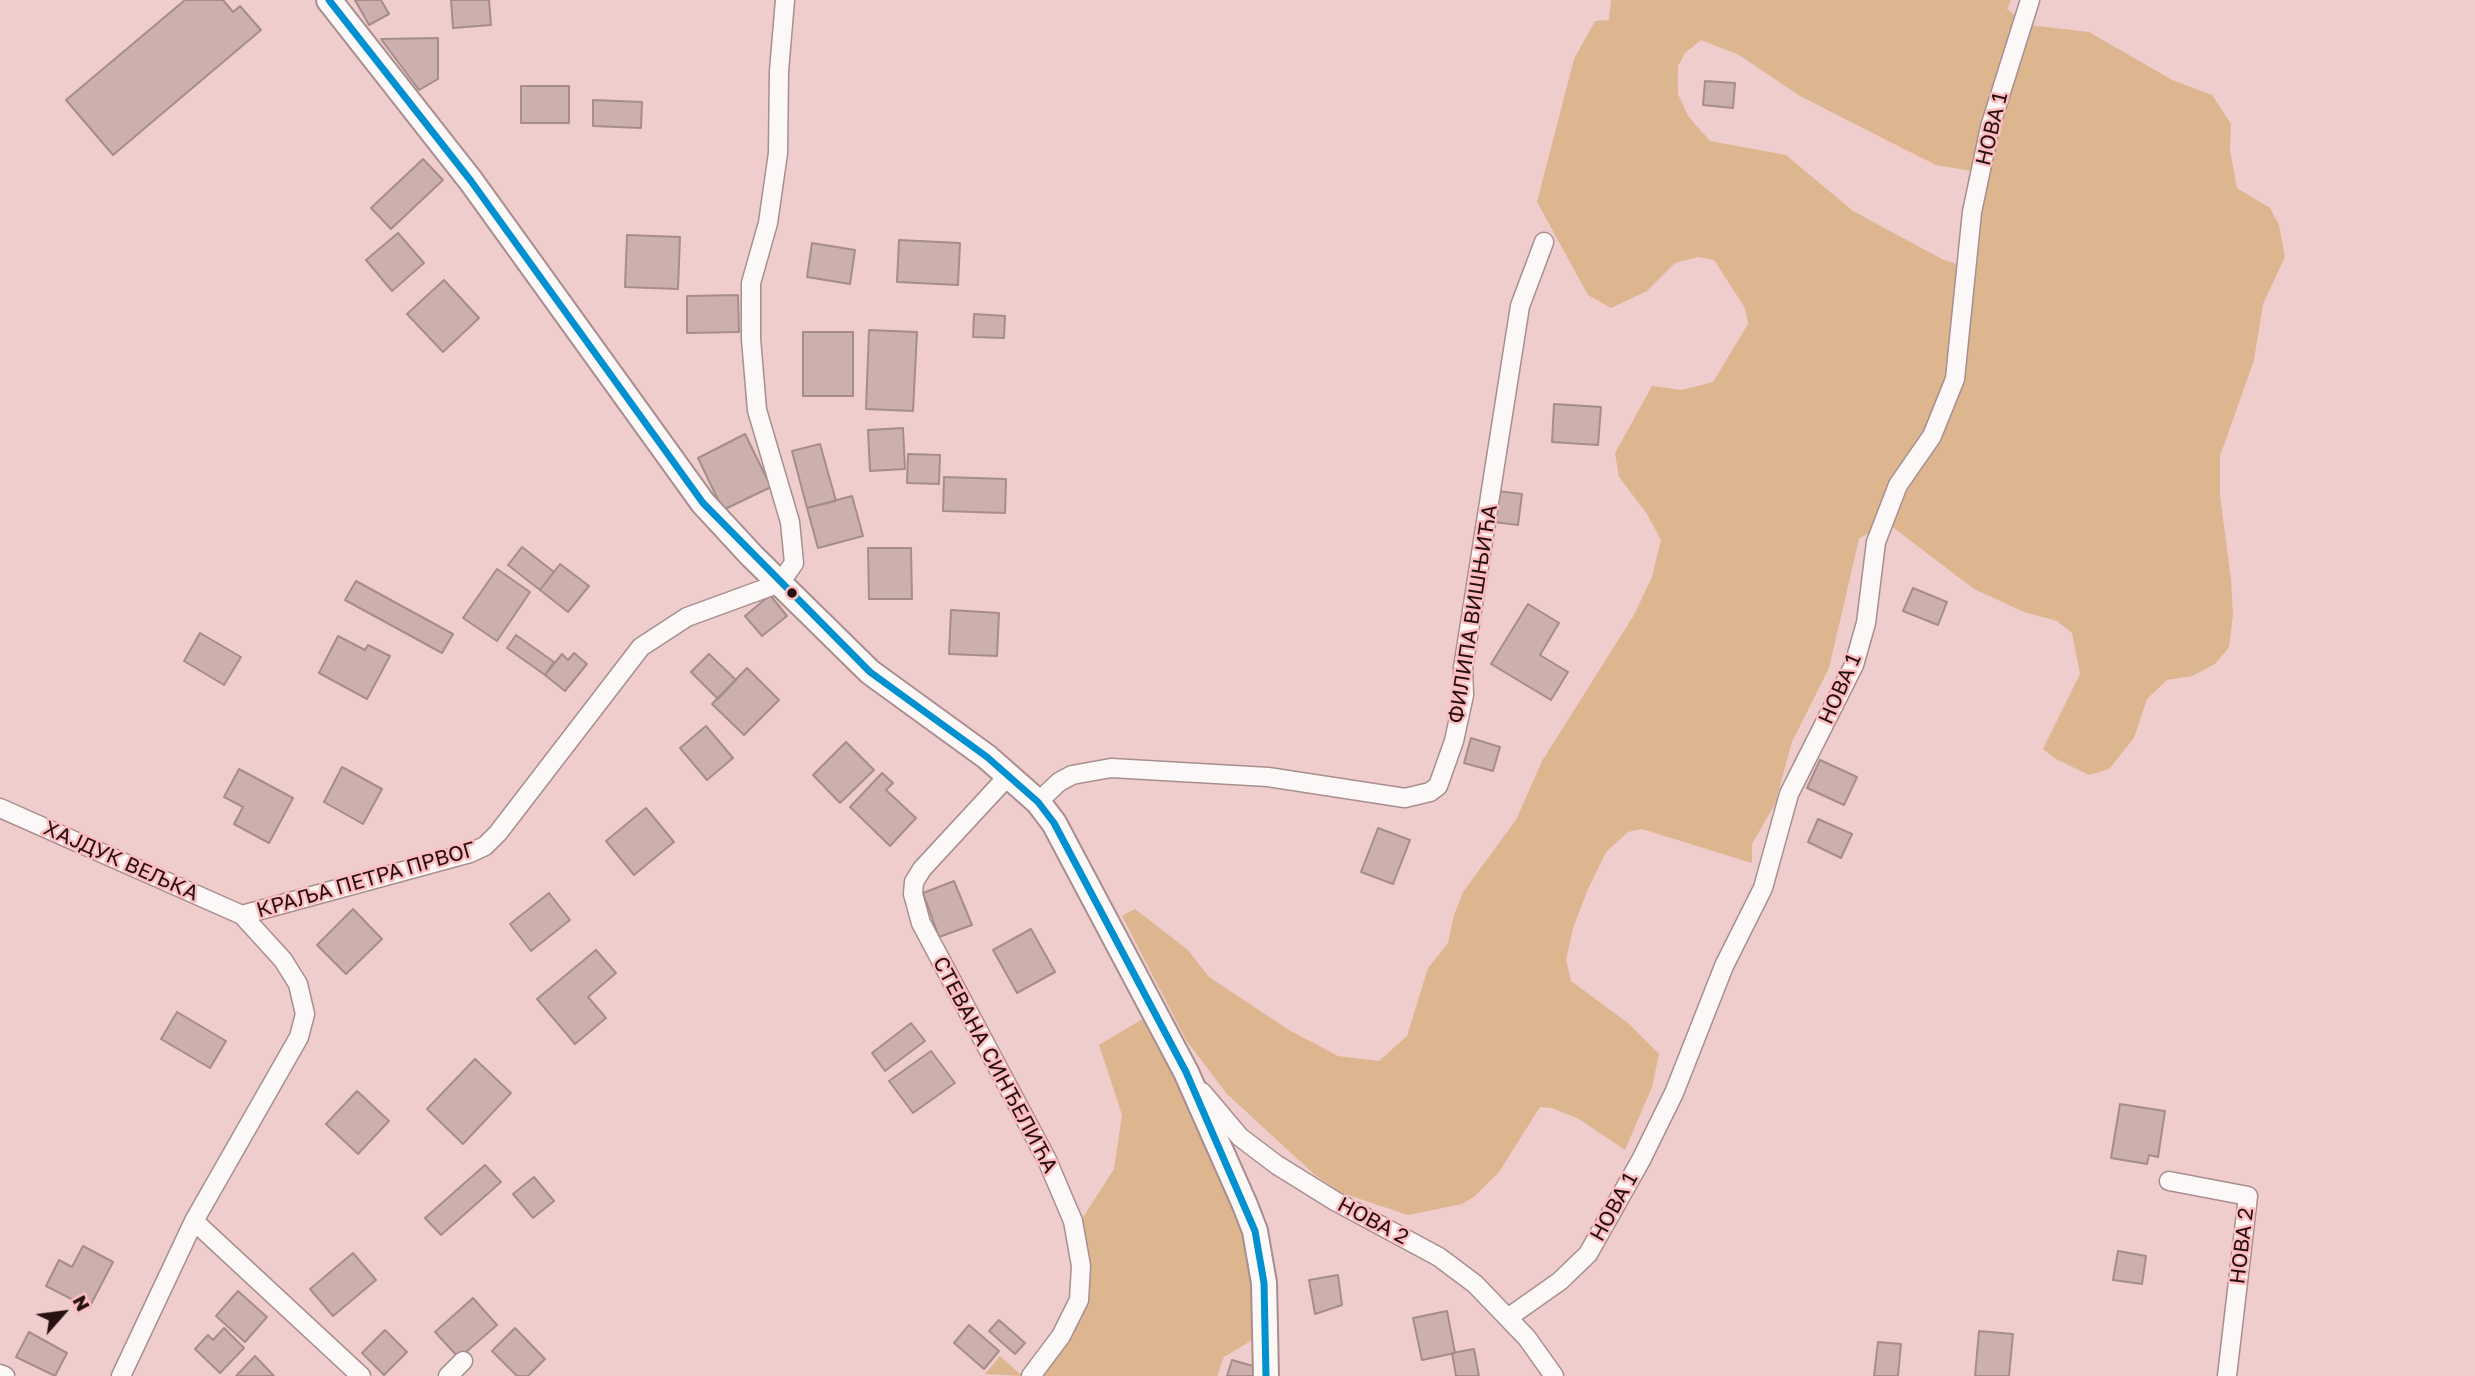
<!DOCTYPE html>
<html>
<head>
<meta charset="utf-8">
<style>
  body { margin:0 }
  #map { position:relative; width:2475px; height:1376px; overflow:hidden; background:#efcdcd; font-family:"Golos Text",sans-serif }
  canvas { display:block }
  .north { position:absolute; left:28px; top:1278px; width:70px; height:70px; -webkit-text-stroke:5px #febec0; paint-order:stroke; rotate:62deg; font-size:19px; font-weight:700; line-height:28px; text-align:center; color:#261011 }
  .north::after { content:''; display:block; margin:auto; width:24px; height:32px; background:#261011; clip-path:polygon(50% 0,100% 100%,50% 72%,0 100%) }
</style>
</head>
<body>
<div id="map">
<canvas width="2475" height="1376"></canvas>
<div class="north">N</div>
</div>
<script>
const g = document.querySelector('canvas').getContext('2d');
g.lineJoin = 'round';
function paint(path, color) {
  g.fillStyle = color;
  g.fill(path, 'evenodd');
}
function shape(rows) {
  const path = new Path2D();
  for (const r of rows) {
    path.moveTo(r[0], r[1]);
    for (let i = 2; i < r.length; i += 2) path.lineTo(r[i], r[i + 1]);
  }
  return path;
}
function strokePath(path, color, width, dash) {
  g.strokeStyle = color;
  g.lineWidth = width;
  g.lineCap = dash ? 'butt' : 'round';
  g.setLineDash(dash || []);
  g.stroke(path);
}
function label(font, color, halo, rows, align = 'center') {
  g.font = font + ' "Golos Text",sans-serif';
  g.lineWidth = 5;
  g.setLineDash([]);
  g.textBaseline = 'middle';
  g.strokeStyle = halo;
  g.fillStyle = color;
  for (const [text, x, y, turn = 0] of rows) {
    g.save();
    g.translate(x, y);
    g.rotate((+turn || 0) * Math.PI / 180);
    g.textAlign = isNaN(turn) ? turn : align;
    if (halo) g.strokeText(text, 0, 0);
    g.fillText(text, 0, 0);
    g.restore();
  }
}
paint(shape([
  [1611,0,2011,0,2007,9,2029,25,2089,32,2172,80,2212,95,2231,124,2230,150,2237,188,2270,208,2279,225,2285,257,2263,304,2254,360,2220,456,2220,495,2231,580,2233,615,2229,647,2215,664,2192,676,2167,680,2147,699,2134,738,2109,769,2089,775,2056,759,2043,749,2080,674,2072,633,2057,621,2024,612,1974,589,1886,522,1859,539,1829,668,1792,742,1775,804,1752,844,1752,863,1642,829,1628,832,1606,852,1588,889,1573,928,1566,960,1571,981,1628,1023,1659,1054,1652,1087,1625,1150,1579,1119,1552,1108,1540,1107,1499,1172,1475,1196,1462,1204,1408,1215,1342,1193,1315,1175,1227,1094,1186,1040,1122,916,1135,909,1188,950,1209,977,1289,1030,1338,1056,1379,1061,1407,1036,1428,968,1448,943,1454,915,1463,892,1516,820,1542,761,1634,615,1652,577,1661,540,1647,514,1619,477,1615,453,1652,386,1682,390,1713,382,1748,324,1745,308,1714,260,1698,257,1675,263,1647,291,1611,308,1588,295,1537,202,1574,59,1595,21,1609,20],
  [1701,40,1739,55,1800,96,1900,147,1936,165,1971,171,1959,265,1942,259,1853,211,1786,155,1710,141,1688,116,1678,94,1678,66,1685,53],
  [1154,1012,1253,1230,1259,1336,1224,1357,1217,1376,1040,1376,1071,1339,1089,1297,1090,1262,1082,1219,1114,1169,1122,1115,1099,1045],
  [1000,1356,1021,1375,1021,1376,985,1374]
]), '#ddb58f');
const building = shape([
  [185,0,223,0,233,12,240,6,261,30,113,155,66,100,185,0],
  [355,0,381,0,389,14,369,25,355,0],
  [451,0,489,0,491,25,453,28,451,0],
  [438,38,438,79,419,90,381,39,438,38],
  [1705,81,1735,83,1733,108,1703,105,1705,81],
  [521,86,569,86,569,123,521,123,521,86],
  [593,100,642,102,641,128,593,126,593,100],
  [423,159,443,180,391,229,371,208,423,159],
  [398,233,424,263,392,291,366,260,398,233],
  [627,235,680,237,678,289,625,287,627,235],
  [899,240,960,243,958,285,897,282,899,240],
  [812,243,855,250,850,284,807,277,812,243],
  [444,280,479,318,443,352,407,314,444,280],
  [738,295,739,332,687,333,687,296,738,295],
  [974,314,1005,316,1004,338,973,337,974,314],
  [869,330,917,332,913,411,866,409,869,330],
  [803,332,853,332,853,396,803,396,803,332],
  [1554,404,1601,407,1598,445,1552,442,1554,404],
  [903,428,905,469,870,471,868,430,903,428],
  [745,434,771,487,723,510,698,458,745,434],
  [820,444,836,501,807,508,792,451,820,444],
  [908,454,940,455,939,484,907,483,908,454],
  [944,477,1006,479,1005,513,943,511,944,477],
  [1497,491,1522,494,1518,525,1494,522,1497,491],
  [852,496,863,536,818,548,807,508,852,496],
  [522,547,554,572,540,590,508,565,522,547],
  [868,548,911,548,912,599,869,599,868,548],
  [560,564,589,586,568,612,540,590,560,564],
  [497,569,530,592,497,641,463,618,497,569],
  [356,581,453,634,442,653,345,600,356,581],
  [1913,588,1947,602,1938,625,1903,611,1913,588],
  [770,595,787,616,762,636,745,616,770,595],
  [1528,604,1559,623,1540,655,1568,672,1551,700,1491,664,1528,604],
  [951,610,999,613,997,656,949,654,951,610],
  [200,633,241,657,224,685,184,661,200,633],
  [516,635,554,662,545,675,507,648,516,635],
  [338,636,365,650,368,645,390,656,367,699,319,673,338,636],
  [574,653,587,664,565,691,545,675,562,654,568,660,574,653],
  [709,654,736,680,718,699,691,672,709,654],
  [747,668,779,700,744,735,712,704,747,668],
  [706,726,733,758,707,780,680,748,706,726],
  [1471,738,1500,747,1493,771,1464,763,1471,738],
  [846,742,874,770,840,803,813,775,846,742],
  [1820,760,1857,777,1844,805,1807,788,1820,760],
  [342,767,382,789,363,824,324,802,342,767],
  [239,769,293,798,269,843,234,824,243,807,224,797,239,769],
  [882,773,893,783,886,790,916,818,890,846,850,807,882,773],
  [646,808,674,842,634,875,606,841,646,808],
  [1818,819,1852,834,1841,858,1808,842,1818,819],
  [1378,828,1410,840,1393,884,1361,872,1378,828],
  [954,881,972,925,939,937,923,893,954,881],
  [549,893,570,920,531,951,510,924,549,893],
  [353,909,382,939,346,974,317,945,353,909],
  [1031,929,1055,972,1017,993,993,950,1031,929],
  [596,950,616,973,588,997,606,1018,575,1044,537,999,596,950],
  [177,1012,226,1041,210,1068,161,1039,177,1012],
  [911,1023,925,1041,885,1071,872,1053,911,1023],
  [931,1051,955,1083,913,1113,889,1081,931,1051],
  [475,1059,511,1093,463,1144,427,1109,475,1059],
  [357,1091,389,1121,358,1154,326,1124,357,1091],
  [2120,1104,2165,1111,2158,1157,2149,1155,2147,1164,2111,1158,2120,1104],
  [485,1165,501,1182,441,1235,425,1218,485,1165],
  [534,1177,554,1201,533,1218,513,1194,534,1177],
  [83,1246,113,1262,89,1308,46,1286,59,1260,72,1267,83,1246],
  [2118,1251,2146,1256,2142,1284,2113,1280,2118,1251],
  [353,1253,376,1280,333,1316,310,1289,353,1253],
  [1338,1275,1342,1305,1315,1314,1309,1280,1338,1275],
  [238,1291,267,1317,245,1342,216,1316,238,1291],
  [473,1298,497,1325,459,1358,435,1332,473,1298],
  [1447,1311,1455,1353,1422,1360,1413,1318,1447,1311],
  [999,1320,1025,1343,1015,1354,989,1331,999,1320],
  [969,1325,999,1351,984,1369,954,1343,969,1325],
  [224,1328,244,1348,220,1373,195,1349,208,1335,213,1340,224,1328],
  [515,1328,545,1359,528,1376,517,1376,492,1351,515,1328],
  [385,1330,407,1352,384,1375,362,1353,385,1330],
  [1979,1331,2013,1334,2009,1376,1975,1376,1979,1331],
  [29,1332,67,1353,55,1376,16,1357,29,1332],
  [1878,1342,1901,1344,1898,1376,1874,1376,1878,1342],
  [1474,1349,1479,1376,1456,1376,1452,1353,1474,1349],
  [255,1356,274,1376,236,1376,255,1356],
  [1232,1360,1260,1368,1258,1376,1227,1376,1232,1360]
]);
paint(building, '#cbb0ad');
strokePath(building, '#a68d8a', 2);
const street = shape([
  [1008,776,922,869,914,882,913,894,921,923,1047,1160,1073,1221,1081,1266,1079,1300,1061,1336,1031,1376],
  [1038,802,1059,782,1072,775,1111,768,1268,777,1405,798,1430,792,1438,786,1454,741,1464,695,1463,668,1520,306,1544,242],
  [0,808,242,915,283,960,298,984,305,1014,299,1037,194,1221,121,1376],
  [242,915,470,853,485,846,498,833,641,647,687,617,780,583,794,563,790,522,757,410,751,339,751,283,768,223,778,153,779,71,785,0],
  [1202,1092,1240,1137,1277,1165,1335,1201,1439,1257,1475,1284,1527,1338,1554,1376],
  [2169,1181,2248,1196,2227,1376],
  [194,1221,361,1376],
  [1509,1317,1560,1281,1588,1254,1641,1160,1674,1093,1724,966,1763,888,1789,794,1854,665,1866,623,1876,542,1898,485,1932,436,1955,379,1972,212,1990,127,2030,0],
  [0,1374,5,1376],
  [448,1376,463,1361]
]);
const secondary = shape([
  [329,0,471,181,703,503,752,556,870,672,987,757,1038,802,1054,823,1186,1072,1245,1205,1255,1231,1264,1283,1266,1376]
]);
strokePath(street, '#a88e8f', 21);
strokePath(secondary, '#a88e8f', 28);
strokePath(street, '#fdf8f8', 18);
strokePath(secondary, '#fdf8f8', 24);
strokePath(shape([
  [329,0,471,181,703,503,870,672,987,757,1038,802,1054,823,1186,1072,1255,1231,1264,1283,1266,1376]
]), '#0291d0', 7);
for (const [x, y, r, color] of [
  [792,593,6,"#261011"]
]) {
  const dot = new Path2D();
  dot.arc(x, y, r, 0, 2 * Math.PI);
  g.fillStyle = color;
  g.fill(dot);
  strokePath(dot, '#febec0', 2.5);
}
label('21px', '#261011', '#febec0', [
  ["НОВА 1",1992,129,-76],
  ["ФИЛИПА ВИШЊИЋА",1473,614,-81],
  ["НОВА 1",1840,689,-66],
  ["ХАЈДУК ВЕЉКА",121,861,24],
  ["КРАЉА ПЕТРА ПРВОГ",366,880,-16],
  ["СТЕВАНА СИНЂЕЛИЋА",995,1065,62],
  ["НОВА 1",1614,1207,-61],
  ["НОВА 2",1373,1221,28],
  ["НОВА 2",2242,1246,-83]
]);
</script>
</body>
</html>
